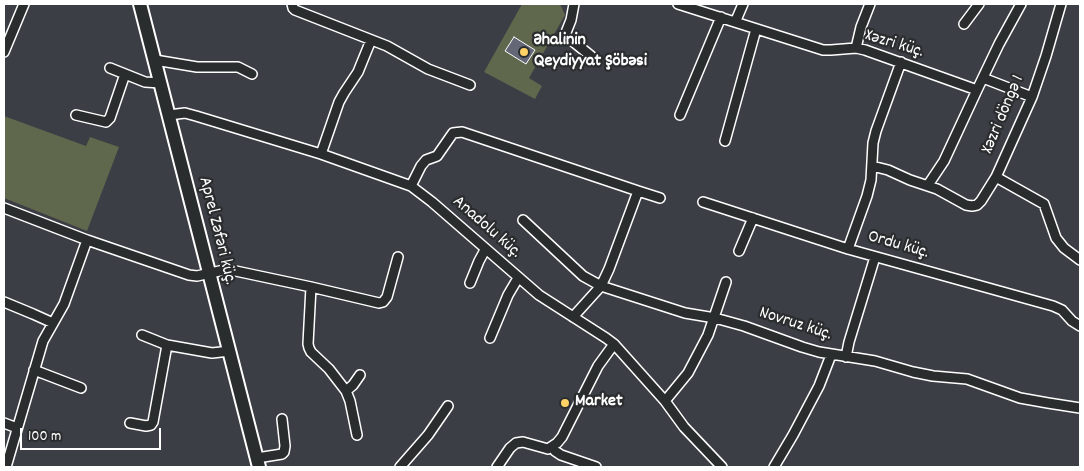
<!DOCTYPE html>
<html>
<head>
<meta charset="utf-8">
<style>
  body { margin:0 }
  #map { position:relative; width:1084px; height:471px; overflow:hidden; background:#3b3e44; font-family:Dekko,sans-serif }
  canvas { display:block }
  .frame { position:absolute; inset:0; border:5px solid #fff; pointer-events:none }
  .scale { position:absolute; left:20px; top:428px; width:141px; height:22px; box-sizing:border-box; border:2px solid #fff; border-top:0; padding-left:6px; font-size:15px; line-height:18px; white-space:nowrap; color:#fff; -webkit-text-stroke:4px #2a2d2e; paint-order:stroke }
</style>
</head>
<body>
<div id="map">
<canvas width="1084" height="471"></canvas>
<div class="frame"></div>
<div class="scale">100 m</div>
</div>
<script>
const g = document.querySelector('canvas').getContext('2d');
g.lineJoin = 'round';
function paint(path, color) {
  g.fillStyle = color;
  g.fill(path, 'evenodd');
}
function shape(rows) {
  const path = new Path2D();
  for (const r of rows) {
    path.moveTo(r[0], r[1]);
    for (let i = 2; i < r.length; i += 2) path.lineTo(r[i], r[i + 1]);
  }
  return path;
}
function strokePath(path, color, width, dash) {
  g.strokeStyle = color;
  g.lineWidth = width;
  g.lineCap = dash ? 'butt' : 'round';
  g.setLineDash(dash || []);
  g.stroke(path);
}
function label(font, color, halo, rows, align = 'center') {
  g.font = font + ' Dekko,sans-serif';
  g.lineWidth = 4.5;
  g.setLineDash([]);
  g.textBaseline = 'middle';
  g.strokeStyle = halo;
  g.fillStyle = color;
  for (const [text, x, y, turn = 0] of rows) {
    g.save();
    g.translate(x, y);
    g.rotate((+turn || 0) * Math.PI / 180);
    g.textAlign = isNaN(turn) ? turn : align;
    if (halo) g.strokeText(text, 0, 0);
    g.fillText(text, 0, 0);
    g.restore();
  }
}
paint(shape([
  [522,4,560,4,565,15,529,78,542,86,535,99,484,72],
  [4,116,86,146,90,137,119,147,87,231,4,198]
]), '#5f674d');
const building = shape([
  [514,37,535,50,526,64,505,51,514,37]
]);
paint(building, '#646776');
strokePath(building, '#fff', 1);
const street = shape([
  [292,4,293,8,295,10,387,46,428,69,470,85],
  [574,4,571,20,565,35,591,56],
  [678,4,823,50,831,50,856,48,865,50,977,90,999,44,1021,4],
  [1061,4,1046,56,1032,97,996,177,1044,204,1056,238,1064,248,1080,260],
  [737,18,743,4],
  [964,24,979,4],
  [856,48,861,27,870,4],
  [4,52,24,4],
  [155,60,197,67,238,67,252,74],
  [110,68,145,82,161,83],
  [983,78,1032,97],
  [76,115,106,122,110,118,125,74],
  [169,115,185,113,196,116,321,154,411,186,432,202,539,295,606,338,614,344,665,401,684,427,722,467],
  [680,115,721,17],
  [725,141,756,29],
  [321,154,339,102,344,93,358,72,371,40],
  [872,166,888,170,910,180,937,189,966,205,972,206,977,205,981,201,996,177],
  [928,185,944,161,977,90],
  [411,186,421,166,426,160,437,156,453,133,462,132,638,191,609,269,601,286,573,317],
  [638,191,660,198],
  [703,202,848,249,1053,306,1062,310,1072,321,1080,326],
  [4,208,87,240],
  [523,220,583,276,601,286,685,313,715,318,744,326,802,347,819,352,875,361,913,372,933,376,967,379,1020,398,1048,403,1080,408],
  [848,249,867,196,871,180,873,143,876,131,901,62],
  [739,251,753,218],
  [470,283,479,261,485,250],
  [311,287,308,344,309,348,311,352,329,369,346,391,350,401,357,435],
  [4,302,33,314,53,323],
  [142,335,167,345,212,353,230,351],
  [490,338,508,295,518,278],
  [846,357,849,342,875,257],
  [34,370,81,388],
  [346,391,353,385,360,375],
  [665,401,688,373,708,335,726,282],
  [4,423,17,428],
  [130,423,146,426,151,425,153,422,167,345],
  [553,447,555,451,561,455,596,467],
  [257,458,282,454,284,452,285,446,282,419],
  [6,467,43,341,64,304,87,240,189,275,197,276,224,270,231,270,311,287,379,303,383,302,387,297,398,257],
  [400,467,428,435,448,406],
  [497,467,510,448,516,443,523,442,548,449,557,443,562,437,598,366,614,344],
  [774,467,793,435,819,386,831,355]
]);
const secondary = shape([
  [140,4,259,467]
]);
strokePath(street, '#fff', 12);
strokePath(secondary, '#fff', 16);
strokePath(street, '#2a2d2e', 9);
strokePath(secondary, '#2a2d2e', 12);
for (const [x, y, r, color] of [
  [524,52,5,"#ffd166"],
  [565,403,5,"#ffd166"]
]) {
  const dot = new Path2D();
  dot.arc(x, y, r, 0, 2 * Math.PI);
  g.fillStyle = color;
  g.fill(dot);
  strokePath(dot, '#2a2d2e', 2);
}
label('bold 18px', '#fff', '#2a2d2e', [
  ["Əhalinin",534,42],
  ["Qeydiyyat Şöbəsi",534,63],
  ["Market",575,403]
], 'left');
label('18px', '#fff', '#2a2d2e', [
  ["Xəzri küç.",894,45,17],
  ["Xəzri döngə 1",1004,115,-67],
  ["Anadolu küç.",486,228,41],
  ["Aprel Zəfəri küç.",216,231,76],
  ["Ordu küç.",898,246,16],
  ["Novruz küç.",795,325,18]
]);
</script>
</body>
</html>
